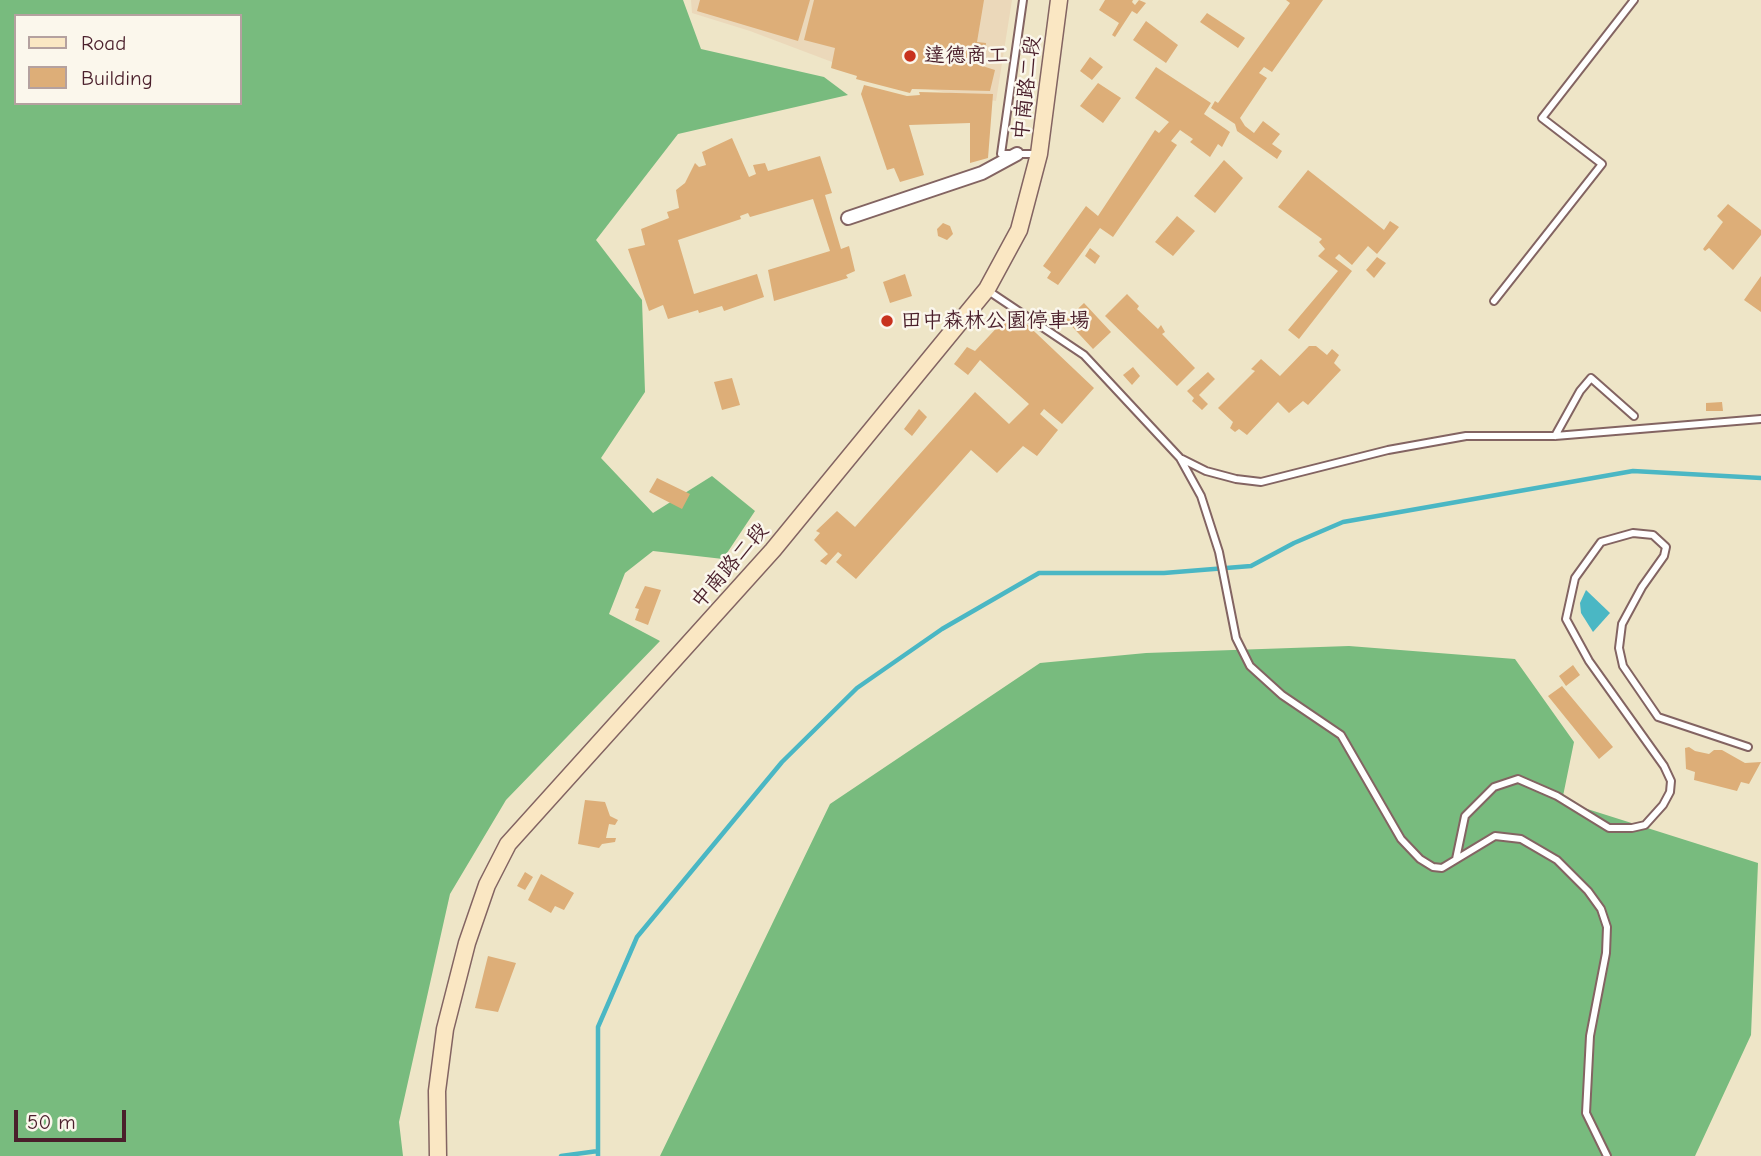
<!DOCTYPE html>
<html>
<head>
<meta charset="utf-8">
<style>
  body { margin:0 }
  #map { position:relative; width:1761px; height:1156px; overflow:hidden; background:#eee5c7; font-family:"Comic Neue",sans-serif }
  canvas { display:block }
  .legend { position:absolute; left:14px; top:14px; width:228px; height:91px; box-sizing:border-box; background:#fbf7ec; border:2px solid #b4a19f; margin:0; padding:9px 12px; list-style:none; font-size:21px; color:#4a1f2b }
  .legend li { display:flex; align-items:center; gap:14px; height:35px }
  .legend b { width:35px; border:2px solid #b4a19f }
  .scale { position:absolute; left:14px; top:1110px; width:112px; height:32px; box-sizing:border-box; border:4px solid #4a1f2b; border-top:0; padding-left:9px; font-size:21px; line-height:24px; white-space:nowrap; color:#4a1f2b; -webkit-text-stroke:5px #fbf7ec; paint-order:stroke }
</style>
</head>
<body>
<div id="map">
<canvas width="1761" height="1156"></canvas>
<ul class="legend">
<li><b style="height:9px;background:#fae7c3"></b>Road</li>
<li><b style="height:19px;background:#ddae78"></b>Building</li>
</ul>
<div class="scale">50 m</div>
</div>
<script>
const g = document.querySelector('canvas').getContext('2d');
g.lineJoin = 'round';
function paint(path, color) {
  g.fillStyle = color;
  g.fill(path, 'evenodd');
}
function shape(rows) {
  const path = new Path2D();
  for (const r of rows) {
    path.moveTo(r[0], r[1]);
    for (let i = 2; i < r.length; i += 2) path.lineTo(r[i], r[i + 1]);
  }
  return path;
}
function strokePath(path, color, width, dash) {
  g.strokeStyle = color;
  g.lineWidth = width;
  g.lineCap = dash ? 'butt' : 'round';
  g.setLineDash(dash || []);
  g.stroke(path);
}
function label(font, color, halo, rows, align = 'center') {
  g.font = font + ' "Comic Neue","LXGW WenKai TC",sans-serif';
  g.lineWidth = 5;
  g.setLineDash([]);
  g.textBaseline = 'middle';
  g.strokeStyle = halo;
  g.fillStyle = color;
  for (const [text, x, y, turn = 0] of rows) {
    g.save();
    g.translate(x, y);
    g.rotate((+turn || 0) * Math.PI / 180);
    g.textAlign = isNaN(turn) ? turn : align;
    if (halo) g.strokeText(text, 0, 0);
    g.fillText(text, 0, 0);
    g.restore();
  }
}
paint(shape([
  [691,0,1012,0,996,101,885,82,750,31,692,13]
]), '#ebd8ba');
paint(shape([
  [0,0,683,0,701,49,824,77,848,95,678,134,596,240,642,300,645,392,601,458,653,513,712,476,755,511,723,559,653,551,625,573,609,614,660,641,506,800,450,894,399,1122,403,1156,0,1156],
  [16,16,240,16,240,103,16,103],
  [1349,646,1515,659,1574,742,1562,801,1758,863,1751,1035,1695,1156,660,1156,830,804,1040,663,1146,653]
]), '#78bb7e');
paint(shape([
  [1586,590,1610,613,1593,632,1581,613,1580,603]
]), '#4ab7c4');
strokePath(shape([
  [561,1156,598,1151],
  [598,1156,598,1027,637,937,782,762,857,688,942,629,1039,573,1164,573,1251,566,1294,543,1343,522,1633,471,1761,478]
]), '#4ab7c4', 4.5);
paint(shape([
  [700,0,810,0,798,41,697,11],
  [814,0,984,0,977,42,986,43,985,51,979,50,976,64,995,70,990,91,912,89,910,93,856,79,857,76,831,68,835,48,804,40],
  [1105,0,1133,0,1132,2,1135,5,1139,0,1146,3,1137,14,1132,11,1115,37,1112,35,1119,23,1099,10],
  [1286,0,1323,0,1272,72,1264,67,1259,73,1267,78,1240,118,1245,126,1254,133,1263,121,1280,134,1272,144,1282,151,1277,159,1237,131,1235,124,1211,108,1215,101,1218,103,1290,3],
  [1207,13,1245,38,1238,48,1200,22],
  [1146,21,1178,45,1166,63,1133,40],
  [1090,57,1103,67,1092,80,1080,71],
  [1156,67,1211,103,1204,114,1230,132,1222,147,1218,144,1210,157,1190,142,1193,139,1180,130,1171,141,1177,145,1113,237,1100,228,1058,285,1047,278,1051,272,1043,266,1086,206,1098,216,1155,130,1159,133,1169,122,1135,98],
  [1098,83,1121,98,1103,123,1080,106],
  [864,85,907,96,920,95,919,92,993,94,988,158,970,163,970,123,909,125,924,175,900,182,894,168,887,170,861,94],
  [732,138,749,177,756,174,753,165,765,163,768,171,820,156,832,193,825,195,841,249,849,246,855,271,846,275,848,278,774,301,768,270,830,251,813,199,750,217,748,213,740,216,741,219,678,240,694,294,757,274,764,297,724,311,722,306,699,313,698,310,668,319,663,305,649,311,628,249,645,245,641,229,669,218,667,212,679,208,676,190,685,183,695,163,699,167,706,165,702,152],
  [1224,160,1243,178,1215,213,1194,196],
  [1308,170,1384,230,1390,221,1399,227,1377,254,1368,246,1352,265,1339,254,1335,258,1352,271,1299,339,1288,330,1338,271,1318,256,1325,249,1319,242,1322,239,1278,207],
  [1728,204,1761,230,1761,235,1733,270,1709,248,1705,251,1703,249,1723,222,1717,216],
  [1177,216,1195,231,1173,256,1155,242],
  [943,223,950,226,953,234,947,240,938,236,937,229],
  [1090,248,1100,256,1095,264,1085,256],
  [1377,257,1386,263,1374,278,1366,270],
  [905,274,912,296,890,303,883,282],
  [1761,276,1761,312,1744,300],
  [1127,294,1139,306,1137,309,1158,329,1161,325,1165,332,1162,334,1195,368,1177,386,1105,316],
  [1084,303,1111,332,1093,349,1066,320],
  [1017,315,1094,388,1062,424,1044,409,1040,414,1058,430,1037,456,1023,446,997,473,971,450,856,579,836,562,842,555,838,552,826,565,820,561,828,554,814,540,820,533,816,531,837,511,855,527,975,392,1009,424,1029,404,980,360,968,375,954,364,967,347,975,351,1004,320,1008,324],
  [1309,346,1316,346,1327,355,1332,349,1339,355,1334,363,1341,370,1308,405,1303,401,1289,413,1278,402,1247,435,1239,429,1235,432,1230,428,1233,422,1218,408,1255,371,1251,369,1261,359,1280,376],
  [1133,367,1140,376,1132,385,1123,375],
  [1208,372,1215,379,1199,395,1208,404,1202,410,1192,401,1194,398,1187,391],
  [732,378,740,405,722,410,714,382],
  [1722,402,1723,411,1706,411,1706,403],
  [919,409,927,417,912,436,904,429],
  [657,478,690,494,682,509,649,492],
  [645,586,661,590,648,625,635,620,639,609,635,608],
  [1573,665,1580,675,1566,686,1559,676],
  [1562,686,1613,747,1599,759,1548,696],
  [1689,747,1695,751,1709,754,1714,750,1722,750,1745,763,1761,762,1749,784,1741,782,1737,791,1694,780,1695,772,1686,769,1685,748],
  [585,800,605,802,610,816,618,820,615,825,609,824,606,838,616,838,615,842,602,844,599,848,578,844],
  [525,872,533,877,525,890,517,886],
  [541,874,574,893,564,910,555,906,551,913,528,900],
  [488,956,516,963,498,1012,475,1008]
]), '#ddae78');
const service = shape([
  [1023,0,1001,154,1037,154],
  [987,290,1084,355,1180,458,1201,496,1219,552,1236,638,1250,666,1282,695,1341,735,1401,839,1420,859,1433,867,1442,868,1495,836,1521,839,1557,860,1588,891,1601,909,1607,927,1606,953,1590,1036,1586,1113,1607,1156],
  [1494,301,1602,164,1542,118,1634,0],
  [1555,436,1580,391,1591,378,1634,416],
  [1182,459,1206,471,1236,479,1261,482,1388,450,1466,436,1555,436,1761,419],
  [1456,859,1465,816,1494,787,1518,779,1557,796,1609,828,1632,828,1645,825,1663,805,1670,792,1671,781,1664,766,1589,661,1566,619,1575,578,1601,542,1633,533,1653,535,1666,547,1664,556,1642,587,1622,624,1619,648,1623,666,1658,717,1748,747]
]);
const minor = shape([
  [848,218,982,173,1017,154]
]);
const secondary = shape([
  [438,1156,437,1091,445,1029,467,943,487,885,508,844,773,550,987,289,1019,230,1039,154,1059,0]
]);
strokePath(service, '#836462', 10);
strokePath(minor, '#836462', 16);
strokePath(secondary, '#836462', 19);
strokePath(service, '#fff', 6);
strokePath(minor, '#fff', 12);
strokePath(secondary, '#fae7c3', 16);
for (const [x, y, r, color] of [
  [910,56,7,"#c8321e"],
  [887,321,7,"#c8321e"]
]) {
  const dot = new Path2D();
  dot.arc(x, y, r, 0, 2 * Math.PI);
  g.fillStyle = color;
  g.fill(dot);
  strokePath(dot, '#fbf7ec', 2.5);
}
label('21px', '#4a1f2b', '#fbf7ec', [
  ["達德商工",924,56],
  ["田中森林公園停車場",901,321]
], 'left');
label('21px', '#4a1f2b', '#fbf7ec', [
  ["中南路二段",1027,88,-83],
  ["中南路二段",730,566,-49]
]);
</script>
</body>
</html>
